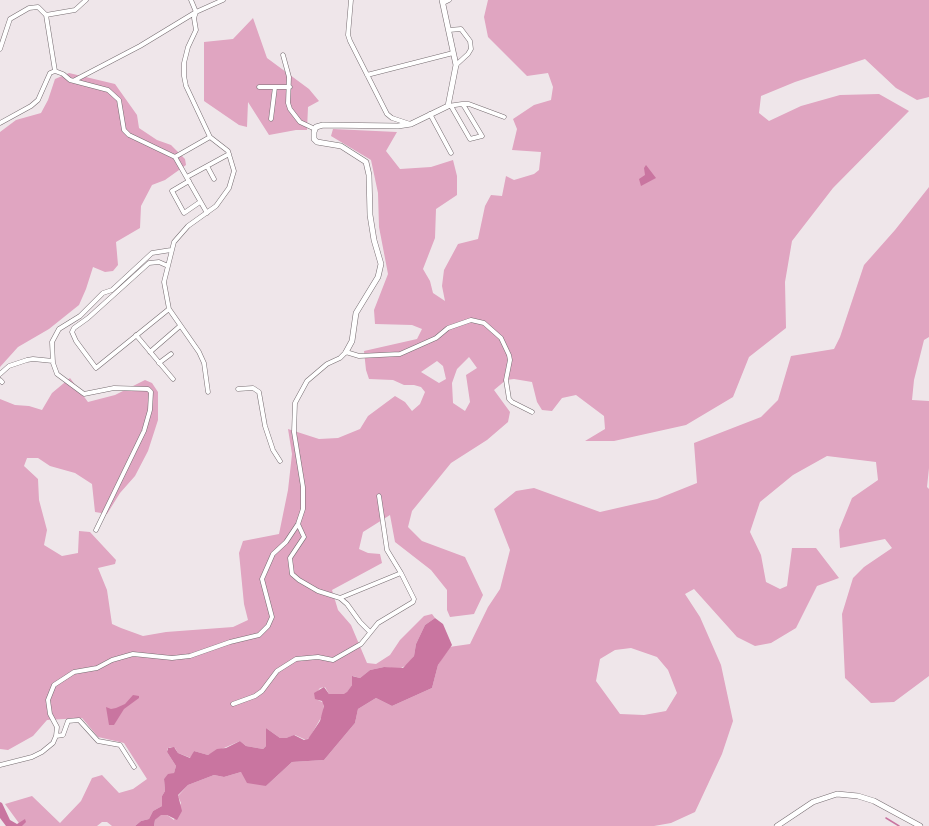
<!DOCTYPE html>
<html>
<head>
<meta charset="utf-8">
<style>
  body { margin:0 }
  canvas { display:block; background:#efe6ea }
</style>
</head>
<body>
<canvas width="929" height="826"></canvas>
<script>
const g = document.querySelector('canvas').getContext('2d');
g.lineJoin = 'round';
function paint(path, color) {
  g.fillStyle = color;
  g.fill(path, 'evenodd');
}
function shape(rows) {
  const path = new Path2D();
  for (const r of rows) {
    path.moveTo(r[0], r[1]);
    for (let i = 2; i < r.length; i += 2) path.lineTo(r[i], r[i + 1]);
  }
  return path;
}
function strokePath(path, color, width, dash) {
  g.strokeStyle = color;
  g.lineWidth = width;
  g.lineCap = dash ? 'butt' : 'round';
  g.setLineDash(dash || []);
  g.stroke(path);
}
paint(shape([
  [488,0,929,0,929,97,917,100,896,88,865,59,795,82,761,96,759,113,769,121,801,106,840,95,879,94,909,111,833,188,792,241,785,282,786,328,749,357,733,397,686,425,614,441,585,441,605,429,604,416,576,395,562,398,552,411,542,410,537,402,532,382,514,379,506,380,494,390,510,412,508,422,487,440,451,463,412,511,408,527,422,541,465,557,483,595,474,614,450,617,447,610,447,590,431,570,395,542,390,515,363,532,359,549,368,553,380,554,382,563,332,590,338,610,351,625,367,663,376,664,390,655,400,640,424,616,432,614,435,618,425,625,416,644,414,656,407,665,399,669,384,667,370,670,360,678,353,676,352,685,346,694,329,694,325,687,320,688,317,692,318,700,324,703,323,714,310,737,306,740,295,735,286,738,280,738,266,728,266,746,263,749,246,746,240,741,208,755,194,751,191,758,178,753,175,748,170,747,167,749,167,752,176,766,174,773,164,779,165,791,162,796,162,806,153,811,149,819,141,821,135,826,112,826,107,822,102,822,97,826,21,826,5,804,32,796,60,823,81,801,92,778,102,775,119,793,133,789,147,779,124,743,98,737,82,718,47,720,33,736,8,750,0,749,0,399,15,405,29,406,42,410,52,393,70,378,88,402,115,395,145,380,152,383,158,392,158,420,148,451,135,476,120,493,107,514,95,512,92,484,75,473,50,466,38,458,27,458,24,466,38,479,39,500,47,530,44,545,62,556,78,553,79,531,90,532,116,560,115,564,98,568,107,590,112,624,121,628,143,636,166,632,233,627,248,620,244,604,239,553,243,541,279,534,288,490,292,454,288,429,319,439,338,438,360,429,368,416,395,396,405,402,412,411,420,404,425,392,421,387,414,385,404,385,393,380,369,379,366,370,364,351,417,339,422,329,412,325,375,324,374,310,388,274,379,227,378,193,371,160,331,136,333,129,397,132,386,151,400,169,431,167,453,160,457,176,457,195,436,209,435,238,423,269,430,281,433,293,445,301,442,286,444,270,458,244,478,239,485,206,491,195,502,196,506,176,514,180,534,174,539,170,541,152,512,150,517,129,513,119,534,105,551,100,553,87,548,73,527,76,488,37,484,17],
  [469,357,477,368,466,375,470,402,465,411,453,403,452,383,457,369],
  [437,361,443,366,446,379,439,383,421,372],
  [253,18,267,58,309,89,319,101,308,107,307,130,296,130,269,135,248,102,247,127,239,125,204,101,204,42,233,39],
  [69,73,115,84,137,115,139,128,157,140,171,145,185,159,186,165,165,180,152,185,141,206,140,228,116,242,118,265,113,271,105,272,93,267,86,289,79,305,49,329,18,347,0,367,0,132,16,120,41,113,48,100,55,79],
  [929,187,929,337,924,340,914,380,912,400,929,401,929,468,927,487,929,489,929,676,894,702,871,703,845,678,842,614,853,578,864,567,892,548,885,539,840,548,839,530,852,498,878,480,876,462,827,456,793,475,760,502,750,532,761,555,766,582,780,589,787,586,792,548,816,548,839,578,817,586,796,628,771,643,755,646,737,637,694,589,685,594,700,617,721,665,733,721,722,754,695,812,671,823,654,826,154,826,155,820,160,815,167,815,174,820,181,803,178,796,188,785,214,775,224,777,241,772,266,786,292,762,324,760,355,723,358,709,376,698,392,706,432,688,438,665,449,647,470,644,488,607,500,589,510,550,494,509,516,491,534,488,600,512,657,499,697,483,694,443,761,417,778,400,791,356,834,349,840,337,864,265,895,230],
  [631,648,657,657,668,670,677,693,666,711,644,715,620,714,596,681,600,659,615,650]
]), '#e0a5c1');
paint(shape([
  [646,165,656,178,641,186,639,179,645,175,644,168],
  [435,618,443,624,452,645,438,665,432,688,392,706,376,698,358,709,355,723,324,760,292,762,266,786,247,783,241,772,224,777,214,775,188,785,178,795,182,811,177,820,167,815,161,815,155,820,154,826,135,826,141,821,149,819,153,811,162,806,162,796,165,791,164,779,168,774,174,773,176,766,167,752,168,748,174,747,178,753,190,758,194,751,208,755,217,749,226,748,240,741,246,746,263,749,266,746,266,728,280,738,286,738,294,735,304,740,308,739,320,721,324,706,322,701,315,699,314,693,324,687,329,694,344,694,347,692,352,685,352,676,360,678,370,670,384,667,403,668,414,656,416,644,425,625],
  [133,695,139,696,139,698,124,709,114,725,109,725,106,707,111,709,116,708,125,704],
  [0,802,2,803,10,820,17,824,25,819,26,822,22,826,6,826,0,818]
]), '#c975a0');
strokePath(shape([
  [886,818,899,826]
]), '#c975a0', 1.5);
const minor = shape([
  [191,0,196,12,194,18,196,30,188,47,184,63,184,76,186,86,210,137,228,151,234,171,229,188,216,206,188,226,174,242,164,282,169,309,199,352,204,363,208,392],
  [351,0,348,35,350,41,387,114,392,118,410,124],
  [443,3,449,0],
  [46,15,75,10,86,0],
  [449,30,461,29,470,41,471,49,468,54,456,65],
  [0,49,10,19,29,8,38,7,46,15,55,71],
  [283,55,289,77,288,103,290,109,300,122,315,129],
  [367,75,453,53],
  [75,80,140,46,196,12,223,0],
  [259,87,290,87],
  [462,104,469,104,504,117],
  [448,106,462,104,464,106,482,136,470,139,451,106],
  [430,114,451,153],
  [271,119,275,87],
  [0,123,31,106,38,100,50,73,55,71,63,74,70,80,108,90,119,100,124,130,129,135,175,157,207,213],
  [175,157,210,137],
  [207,166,214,179],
  [187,177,229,154],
  [189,181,172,191,184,213,200,202],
  [168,266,159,262,149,263,88,318,74,328,72,332,76,341,96,368,169,309],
  [136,335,173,379],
  [150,352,180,326],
  [159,363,171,354],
  [0,374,9,366,27,360,33,359,53,361],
  [0,380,2,382],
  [238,389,253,388,259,392,265,426,273,450,280,461],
  [298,524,304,537,290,558,292,574,299,580,318,591,340,598,347,604,360,622,370,632],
  [96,530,144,431,150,410,151,392,148,389,114,388,84,394,57,374,53,363,52,342,59,329,80,316,103,293,112,290,152,253,171,250],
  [340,598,401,573],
  [233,704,255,696,262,691,277,671,296,659,318,657,333,660,361,644,378,623,413,602,414,599,401,573,387,550,379,496],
  [56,736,63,735,68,721,79,720,98,741,120,745,134,767],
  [0,765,32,757,42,752,53,743,56,736,57,727,50,714,48,700,54,685,74,672,97,668,112,660,133,654,172,658,190,656,230,642,259,635,268,626,272,617,262,579,273,554,286,542,298,524,303,509,303,487,294,432,295,403,307,381,327,364,340,358,346,352,359,356,400,354,436,338,448,328,471,320,484,323,501,338,509,355,510,360,506,380,509,399,512,402,532,412]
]);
const tertiary = shape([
  [346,352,352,341,356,313,378,277,381,264,374,240,370,215,369,175,366,162,341,146,317,142,314,139,314,132,316,127,323,125,398,126,411,124,448,106,456,65,442,0],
  [777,826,813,802,837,794,858,796,874,801,920,826]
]);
strokePath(minor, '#766d71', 5);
strokePath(tertiary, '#766d71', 6);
strokePath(minor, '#fff', 4);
strokePath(tertiary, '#fff', 5);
</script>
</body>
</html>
